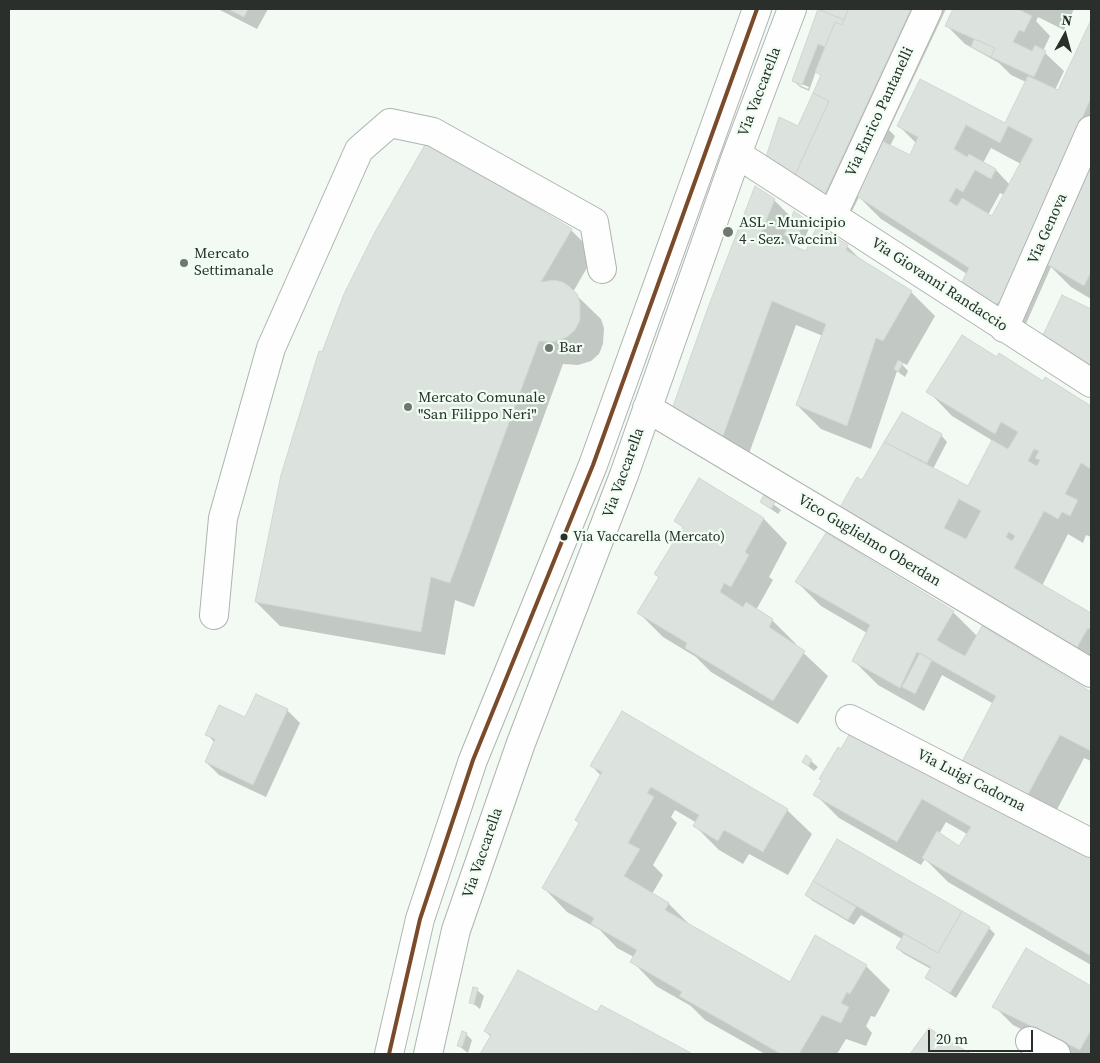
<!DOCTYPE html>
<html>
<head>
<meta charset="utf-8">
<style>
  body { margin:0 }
  #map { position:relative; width:1100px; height:1063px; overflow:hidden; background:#f3faf4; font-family:"Source Serif 4",serif }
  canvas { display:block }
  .frame { position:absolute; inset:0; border:10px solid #2a2f2b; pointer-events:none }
  .north { position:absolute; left:1040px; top:10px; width:50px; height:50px; -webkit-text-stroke:4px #f0fdf2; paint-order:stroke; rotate:7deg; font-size:14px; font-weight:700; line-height:20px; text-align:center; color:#2a2f2b }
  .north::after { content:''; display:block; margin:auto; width:18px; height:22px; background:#2a2f2b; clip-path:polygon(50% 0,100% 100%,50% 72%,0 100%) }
  .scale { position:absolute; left:928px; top:1030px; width:105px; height:22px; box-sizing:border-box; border:2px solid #2a2f2b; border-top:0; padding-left:6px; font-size:15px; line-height:18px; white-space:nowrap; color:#2a2f2b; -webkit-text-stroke:4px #f0fdf2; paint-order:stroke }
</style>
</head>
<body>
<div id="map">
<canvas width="1100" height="1063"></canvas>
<div class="frame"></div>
<div class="north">N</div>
<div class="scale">20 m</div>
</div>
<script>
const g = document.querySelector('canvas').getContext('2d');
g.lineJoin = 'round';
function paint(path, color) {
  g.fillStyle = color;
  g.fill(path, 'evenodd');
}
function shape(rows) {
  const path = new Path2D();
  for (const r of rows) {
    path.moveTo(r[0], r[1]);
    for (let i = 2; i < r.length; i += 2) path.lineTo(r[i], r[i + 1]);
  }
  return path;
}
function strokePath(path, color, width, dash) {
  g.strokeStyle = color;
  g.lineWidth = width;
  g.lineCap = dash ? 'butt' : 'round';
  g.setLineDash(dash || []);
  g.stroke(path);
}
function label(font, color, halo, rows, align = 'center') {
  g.font = font + ' "Source Serif 4",serif';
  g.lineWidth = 4.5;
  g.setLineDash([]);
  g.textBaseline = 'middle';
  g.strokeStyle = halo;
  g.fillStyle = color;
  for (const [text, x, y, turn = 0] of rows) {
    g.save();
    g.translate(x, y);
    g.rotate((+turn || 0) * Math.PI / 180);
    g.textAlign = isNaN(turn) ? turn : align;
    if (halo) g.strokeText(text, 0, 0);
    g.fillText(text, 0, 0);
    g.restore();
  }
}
paint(shape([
  [218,9,268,9,257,29],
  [820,9,946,9,889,130,895,136,890,146,910,157,916,143,899,126,920,80,1005,125,1026,82,1011,75,999,63,965,44,946,25,954,9,1074,9,1069,20,1072,23,1070,27,1066,25,1064,30,1038,17,1036,21,1050,36,1043,51,1064,71,1055,90,1058,91,1091,23,1091,299,1071,287,1051,267,1025,326,988,305,964,281,967,274,881,219,859,197,849,217,774,163,799,128,821,76,816,71,809,91,800,87,794,81],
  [799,83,809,87,808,89,799,85],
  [991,148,1021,164,1010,185,996,170,983,163],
  [1000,193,1004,195,992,217,988,215],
  [774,200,792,218,804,220,810,226,802,245,792,241,789,246,807,253,847,246,863,262,911,292,935,316,907,365,899,361,908,371,905,377,897,371,871,449,821,429,797,405,823,336,796,325,747,459,673,411],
  [571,230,595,254,573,292,601,319,604,328,603,344,599,354,591,361,578,365,563,364,474,607,455,600,445,655,280,626,256,602,322,354],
  [1063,297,1091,310,1091,371,1063,354,1044,335],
  [998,359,1043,382,1046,378,1091,407,1091,537,1086,535,1083,543,1068,534,1042,586,1091,615,1091,669,862,482,903,413,941,435,947,442,933,469,968,488,993,441,952,416,928,391],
  [764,497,781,510,778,514,761,502],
  [763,518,787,543,769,577,773,580,756,610,772,620,796,644,796,646,828,676,798,724,711,672,696,657,663,637,639,613,660,578,684,528,676,521],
  [826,535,953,612,978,637,983,628,1091,694,1091,761,1084,758,1052,819,963,764,994,704,942,675,924,711,878,685,854,661,867,633,821,606,797,582],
  [287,710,300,723,266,797,219,775,206,762,215,743,207,734,246,719],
  [622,713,787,810,812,834,788,875,749,854,743,864,719,850,695,826,697,823,675,810,671,817,677,823,653,865,663,875,652,894,669,904,692,927,791,984,866,966,890,990,875,1017,871,1016,866,1026,872,1033,866,1046,846,1039,837,1054,765,1054,705,1020,691,1006,656,986,632,961,634,957,617,948,600,930,567,912,543,887,580,823,601,776,592,766],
  [850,735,1091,858,1091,965,948,882,925,859,921,865,839,818,815,794,823,781,820,779],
  [946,822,967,834,960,847,939,834],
  [811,761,818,767,814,771,803,762],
  [838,841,989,928,995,934,956,998,926,978,931,969,904,954,897,948,902,939,861,915,854,925,813,901,806,895],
  [1026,949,1091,987,1091,1054,1070,1054,1013,1025,994,1006],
  [477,990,484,996,480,1009,471,1002],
  [601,1006,690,1054,481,1054,491,1037,485,1031,598,1014],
  [929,1030,968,1054,911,1054],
  [466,1034,472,1040,468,1053,459,1046]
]), '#0003');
const building = shape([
  [228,9,248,9,244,17,228,9],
  [818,9,848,9,844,20,818,9],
  [818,9,844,20,842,25,835,22,825,47,818,44,802,85,792,81,818,9],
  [848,9,911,9,825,194,795,175,829,101,813,93,821,75,815,72,835,22,842,25,848,9],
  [953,9,1018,9,1032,16,1024,32,1019,30,1013,42,1032,51,1035,45,1046,51,1034,77,991,57,995,48,945,26,953,9],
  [1091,20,1091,98,1001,302,995,304,962,282,969,268,855,195,882,141,910,155,918,137,897,126,920,79,1005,123,1028,76,1058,90,1091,20],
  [966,125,1000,143,1008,126,1033,139,992,216,962,198,957,206,949,201,956,188,963,192,975,170,991,179,996,169,969,154,967,157,954,149,966,125],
  [974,39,995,48,991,57,971,47,974,39],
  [813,93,829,101,795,175,766,157,779,117,798,126,813,93],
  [426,143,475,170,475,171,572,229,541,282,554,280,563,282,570,287,577,294,580,303,580,320,575,330,567,337,553,342,539,341,450,583,431,577,421,632,255,602,281,475,319,351,322,352,344,294,375,232,426,143],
  [1091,157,1091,272,1084,286,1045,263,1091,157],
  [755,186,775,199,761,233,806,251,817,226,848,245,846,250,912,291,883,341,876,338,847,426,796,405,826,324,772,301,723,436,671,412,709,305,755,186],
  [794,211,805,219,796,239,784,235,794,211],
  [1062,295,1091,309,1091,365,1043,335,1062,295],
  [962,335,997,357,999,353,1043,381,1045,377,1091,406,1091,469,1081,463,1065,494,1078,500,1070,516,1062,512,1058,519,1044,511,1014,568,1091,613,1091,630,1088,628,1075,651,839,509,857,477,862,480,884,442,968,486,992,440,1008,449,1018,432,1001,422,995,434,926,392,962,335],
  [1034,449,1039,451,1035,458,1040,460,1037,466,1028,461,1034,449],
  [959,499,981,511,966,539,944,528,959,499],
  [1009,532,1015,536,1012,541,1006,537,1009,532],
  [898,360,903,363,898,372,894,369,898,360],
  [902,412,942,434,927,463,884,442,902,412],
  [699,478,764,518,745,552,749,555,731,587,724,583,720,592,743,607,746,602,773,619,769,627,805,651,773,701,685,648,687,643,637,613,659,577,654,574,683,527,674,521,699,478],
  [764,495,775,502,771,509,760,502,764,495],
  [826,533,954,611,937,640,950,648,965,656,982,626,1091,692,1091,751,1060,735,1027,796,961,764,996,696,917,652,900,688,852,661,870,625,795,582,826,533],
  [920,653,932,660,915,694,902,687,920,653],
  [256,694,288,709,253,785,205,762,215,739,205,735,219,705,245,717,256,694],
  [622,711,788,809,763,852,724,830,718,841,693,826,699,815,651,787,647,793,654,797,628,843,640,849,624,876,669,903,665,910,790,982,815,935,867,965,850,994,847,992,841,1003,849,1007,841,1023,822,1015,799,1054,781,1054,679,996,682,992,630,962,637,950,591,924,594,918,542,888,579,823,575,820,602,772,590,766,622,711],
  [850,733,1091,856,1091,956,922,858,937,831,959,846,971,827,922,799,897,842,813,795,822,780,819,779,838,747,841,749,850,733],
  [806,755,812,760,808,766,802,762,806,755],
  [837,839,962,911,938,953,813,881,837,839],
  [813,881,856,907,848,920,805,895,813,881],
  [962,911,990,927,950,993,925,978,931,967,896,948,904,934,938,953,962,911],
  [1026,948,1091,986,1091,1030,1080,1050,992,1007,1026,948],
  [518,970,597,1012,601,1005,691,1053,480,1054,491,1035,484,1031,518,970],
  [473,987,478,988,474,1004,469,1003,473,987],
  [929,1028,944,1038,971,1054,910,1054,929,1028],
  [462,1031,467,1033,462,1047,457,1046,462,1031]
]);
paint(building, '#dce2dd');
strokePath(building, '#d0d6d1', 1);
const minor = shape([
  [737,154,1091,383],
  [832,216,928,9],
  [1004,328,1091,130],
  [647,408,1091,673],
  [214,615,223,518,271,348,359,150,390,123,433,132,594,222,602,269],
  [850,719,1091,843],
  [1030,1041,1056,1054],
  [389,1054,420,919,473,760,593,465,757,9],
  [428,1054,456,930,521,743,624,475,737,154,792,9]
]);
strokePath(minor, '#aeb4af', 30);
strokePath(minor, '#fdfefd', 28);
strokePath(shape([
  [389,1054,420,919,473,760,593,465,757,9]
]), '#7a4b2a', 4);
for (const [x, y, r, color] of [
  [728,232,6,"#707671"],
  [184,263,5,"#707671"],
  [549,348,5,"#707671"],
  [408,407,5,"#707671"],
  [564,537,4.5,"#2a2f2b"]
]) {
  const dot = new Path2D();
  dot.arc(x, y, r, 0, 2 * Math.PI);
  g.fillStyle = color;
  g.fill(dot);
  strokePath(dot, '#f0fdf2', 2);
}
label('14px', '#2a2f2b', '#f0fdf2', [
  ["Via Vaccarella (Mercato)",573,537]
], 'left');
label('15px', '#2a2f2b', '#f0fdf2', [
  ["Via Vaccarella",760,92,-69],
  ["Via Enrico Pantanelli",880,112,-65],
  ["Via Genova",1048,229,-66],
  ["Via Giovanni Randaccio",939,285,33],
  ["Via Vaccarella",624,473,-70],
  ["Vico Guglielmo Oberdan",869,541,31],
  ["Via Luigi Cadorna",971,781,27],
  ["Via Vaccarella",483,853,-71]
]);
label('15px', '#2a2f2b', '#f0fdf2', [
  ["ASL - Municipio",739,223],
  ["4 - Sez. Vaccini",739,240],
  ["Mercato",194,254],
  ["Settimanale",194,271],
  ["Bar",559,348],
  ["Mercato Comunale",418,398],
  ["\"San Filippo Neri\"",418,415]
], 'left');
</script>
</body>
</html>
